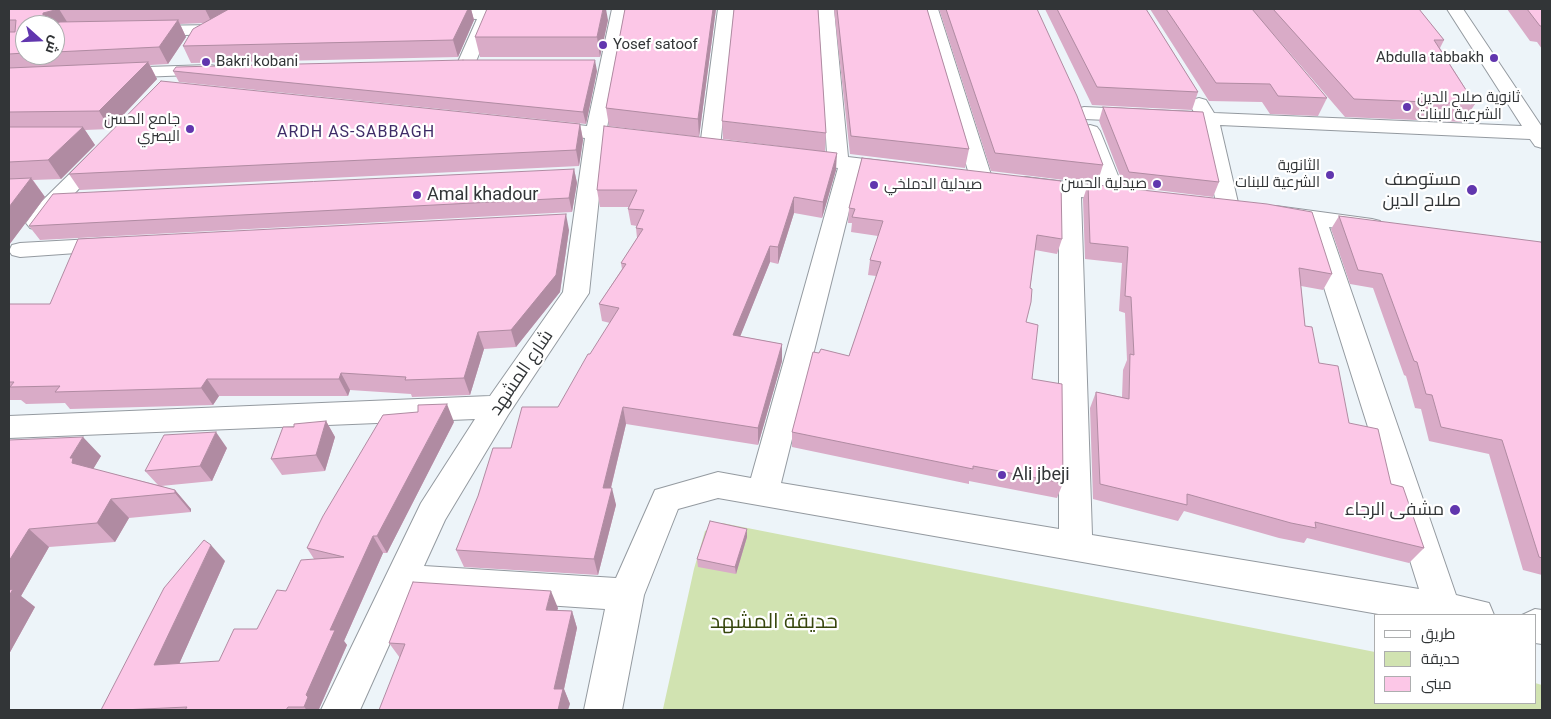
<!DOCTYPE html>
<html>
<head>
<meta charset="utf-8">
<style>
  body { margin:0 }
  #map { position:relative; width:1551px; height:719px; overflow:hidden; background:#edf4f9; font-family:Roboto,Cairo,sans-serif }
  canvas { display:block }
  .frame { position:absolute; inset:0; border:10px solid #323537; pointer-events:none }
  .legend { position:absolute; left:1374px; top:614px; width:162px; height:90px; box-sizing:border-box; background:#fff; border:1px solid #adaeaf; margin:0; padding:6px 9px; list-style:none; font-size:15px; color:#323537 }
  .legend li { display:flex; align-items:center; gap:10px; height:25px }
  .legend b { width:25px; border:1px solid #adaeaf }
  .north { position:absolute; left:15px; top:15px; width:50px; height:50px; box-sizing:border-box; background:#fff; border:1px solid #adaeaf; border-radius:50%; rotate:110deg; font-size:14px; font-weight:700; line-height:20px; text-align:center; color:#323537 }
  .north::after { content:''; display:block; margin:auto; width:18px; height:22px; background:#6136ae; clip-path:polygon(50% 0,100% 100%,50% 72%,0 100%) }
</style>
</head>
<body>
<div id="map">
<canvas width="1551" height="719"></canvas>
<div class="frame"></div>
<ul class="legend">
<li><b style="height:6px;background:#fff"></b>طريق</li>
<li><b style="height:14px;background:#d1e3b1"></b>حديقة</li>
<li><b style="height:14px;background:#fcc7e7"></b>مبنى</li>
</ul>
<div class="north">ش</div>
</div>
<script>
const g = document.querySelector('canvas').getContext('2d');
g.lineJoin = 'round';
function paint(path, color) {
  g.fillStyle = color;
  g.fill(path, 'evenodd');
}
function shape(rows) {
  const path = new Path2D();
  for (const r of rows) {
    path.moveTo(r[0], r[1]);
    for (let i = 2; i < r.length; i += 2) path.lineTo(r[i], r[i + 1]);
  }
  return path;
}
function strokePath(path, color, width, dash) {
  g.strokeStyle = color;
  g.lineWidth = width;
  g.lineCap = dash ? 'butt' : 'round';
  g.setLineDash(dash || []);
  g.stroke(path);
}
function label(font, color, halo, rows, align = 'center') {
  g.font = font + ' Roboto,Cairo,sans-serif';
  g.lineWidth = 4.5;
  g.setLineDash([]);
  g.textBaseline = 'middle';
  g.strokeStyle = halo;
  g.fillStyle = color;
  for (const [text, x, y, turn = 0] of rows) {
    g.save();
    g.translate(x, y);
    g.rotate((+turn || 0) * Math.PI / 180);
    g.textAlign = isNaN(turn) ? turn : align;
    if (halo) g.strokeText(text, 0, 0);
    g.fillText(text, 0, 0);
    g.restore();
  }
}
paint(shape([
  [722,523,1375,652,1375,703,1535,703,1535,683,1542,685,1542,710,663,709,694,569,705,531]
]), '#d1e3b1');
const minor = shape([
  [436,9,520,9,528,14,520,19,493,19,475,64,472,68,466,69,460,68,457,64,477,19,430,17,428,14,436,9],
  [612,9,628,9,607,128,639,132,646,134,649,138,646,142,639,144,605,140,589,293,508,415,445,520,424,566,616,578,655,490,718,472,751,478,838,168,799,163,792,161,789,157,792,153,799,151,827,154,818,9,834,9,848,157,898,163,906,164,909,169,906,174,898,175,859,171,781,483,1059,529,1059,194,1025,191,1017,189,1014,184,1017,179,1025,177,1100,186,1080,131,1083,127,1090,125,1097,127,1100,131,1123,188,1132,190,1135,195,1132,200,1124,202,1081,197,1092,535,1419,589,1304,224,1268,218,1265,213,1268,208,1276,206,1372,219,1380,221,1384,226,1380,231,1372,233,1329,227,1456,595,1489,603,1494,615,1384,615,718,498,678,509,644,595,622,710,584,710,605,609,411,596,360,710,321,710,421,503,475,419,9,438,9,416,490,396,563,292,585,138,543,133,536,131,533,127,536,123,543,121,587,126,612,9],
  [718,9,734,9,720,147,717,151,710,153,703,151,700,147,718,9],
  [922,9,938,9,992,178,989,183,981,184,973,183,970,178,922,9],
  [1447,9,1463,9,1542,127,1542,148,1535,146,1530,139,1220,125,1239,207,1236,212,1228,214,1220,212,1217,207,1199,124,1084,119,1077,117,1074,113,1077,109,1084,107,1194,112,1189,104,1192,100,1199,98,1206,100,1214,113,1522,126,1447,9],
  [216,25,222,26,224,30,222,34,147,36,141,35,139,31,141,27,147,26,216,25],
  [210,65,216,66,219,70,216,74,115,78,109,77,106,73,109,69,115,68,210,65],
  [100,149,107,151,110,155,107,159,58,211,46,228,38,230,30,228,26,223,42,201,93,151,100,149],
  [111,238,119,240,123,245,119,250,20,257,12,255,9,251,12,245,20,243,111,238],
  [1535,609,1542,610,1542,644,1535,643,1535,615,1522,615,1535,609]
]);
strokePath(minor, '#949aa0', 2);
paint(minor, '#fff');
paint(shape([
  [9,9,471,9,474,20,458,57,191,63,183,46,204,23,180,24,186,37,168,64,150,65,157,79,110,129,85,130,95,145,61,179,33,180,45,197,9,245],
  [25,25,55,25,55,55,25,55],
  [625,9,716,9,699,137,609,126,606,108],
  [834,9,927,9,969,149,965,168,850,154],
  [939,9,1037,9,1103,165,1097,184,991,171],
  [1045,9,1146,9,1198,92,1192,110,1092,105],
  [1150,9,1419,9,1444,40,1440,48,1475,104,1463,122,1345,117,1270,30,1327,98,1318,116,1270,114,1262,102,1209,101],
  [1507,9,1542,9,1542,49,1537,42,1530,41],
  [608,20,600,57,480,57,475,37],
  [173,71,597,71,586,124,179,82],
  [1103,107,1219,182,1213,197,1124,186,1099,121],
  [722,121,826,133,825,152,723,139],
  [580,124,583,140,579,166,80,190,69,174],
  [862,158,1062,239,1057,254,1035,250,1026,322,1032,379,1063,483,1057,498,969,481,969,484,792,447,792,432,819,353,849,356,876,276,868,275,870,260,878,236,851,232,852,223,848,223,849,208],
  [574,169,577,183,572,212,40,240,29,226],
  [836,170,822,218,794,213,778,264,770,262,740,336,782,344,782,361,758,445,626,424,611,488,616,505,598,575,464,567,456,550,511,448,558,407,610,323,602,321,599,304,622,269,621,263,637,238,636,228,637,226,631,225,628,209,629,207,600,207,597,190],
  [1088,184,1332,274,1323,290,1301,286,1305,326,1319,363,1349,423,1391,484,1424,548,1409,563,1307,538,1304,543,1279,538,1184,511,1178,521,1093,499,1090,408,1096,392,1122,397,1123,370,1127,360,1125,313,1119,311,1122,263,1085,259,1083,199],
  [1339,216,1542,245,1542,575,1523,570,1489,454,1429,441,1421,409,1415,408,1406,376,1404,375,1373,288,1350,284,1331,229],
  [569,230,560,292,516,347,484,349,470,395,412,397,411,394,350,390,348,396,219,396,213,405,70,409,65,403,26,404,21,400,9,400,9,304,50,304],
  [326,421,335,437,325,471,282,475,271,459,294,427],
  [454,422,387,553,383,553,344,641,347,645,319,709,320,710,101,710,225,561,179,664,219,661,257,629,286,591,314,559,307,548],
  [9,440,101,456,93,469,158,485,145,471,227,448,212,481,161,486,175,490,191,509,191,512,129,518,115,542,49,547,21,596,35,607,9,654],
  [747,537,736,574,698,567,697,559],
  [558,608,557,610,572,611,577,628,564,689,570,704,400,658,389,643]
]), '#d9abc7');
paint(shape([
  [59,9,69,25,43,25,43,13],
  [205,9,238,9,212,23],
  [468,9,471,9,474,20,458,57,453,40],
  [603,9,606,9,608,20,600,57,597,37],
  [713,9,716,9,699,137,698,119],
  [178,20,186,37,168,64,159,47],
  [595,60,597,71,586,124,583,112],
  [148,62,157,79,110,129,99,111],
  [580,124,583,140,579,166,576,150],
  [83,127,95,145,61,179,48,160],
  [837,153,836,170,822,218,823,202],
  [574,169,577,183,572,212,569,198],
  [31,178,45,197,9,245,9,207],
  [794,197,794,213,778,264,778,247],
  [566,214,569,230,560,292,516,347,511,330],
  [770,246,770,262,734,352,733,335],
  [478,332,484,349,470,395,464,378],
  [782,344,782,361,758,445,758,428],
  [341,373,350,390,348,396,339,379],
  [207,379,219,396,213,405,201,388],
  [447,404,454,422,387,553,377,536],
  [623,407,626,424,607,504,603,488],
  [326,421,335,437,325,471,316,455],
  [216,432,227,448,212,481,200,466],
  [83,437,101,456,89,476,72,463,70,458],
  [612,488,616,505,598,575,594,559],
  [175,490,191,509,191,512,175,493],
  [111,499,129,518,115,542,97,523],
  [29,529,49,547,21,596,35,607,9,654,9,561],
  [747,529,747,537,736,574,735,567],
  [373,536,383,553,344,641,347,645,319,709,320,710,307,710,304,707,306,695,330,630],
  [211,545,225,561,172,680,154,665],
  [551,591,558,608,553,626,546,610],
  [572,611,577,628,564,689,570,704,568,710,558,710,554,689]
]), '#b08ba2');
const building = shape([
  [9,9,59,9,43,13,43,25,25,25,25,53,9,54,9,32,15,32,16,20,9,20,9,9],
  [229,9,468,9,453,40,183,46,193,29,229,9],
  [487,9,603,9,597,37,475,37,487,9],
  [625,9,713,9,698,119,606,108,625,9],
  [734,9,818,9,826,133,722,121,734,9],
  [837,9,927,9,969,149,851,136,837,9],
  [946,9,1037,9,1077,96,1103,165,995,153,946,9],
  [1057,9,1146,9,1198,92,1097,87,1057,9],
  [1166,9,1252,9,1327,98,1278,96,1270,84,1216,83,1166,9],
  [1273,9,1419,9,1444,40,1434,40,1475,104,1354,99,1273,9],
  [1527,9,1542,9,1542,26,1540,26,1527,9],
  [178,20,159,47,55,52,55,25,46,25,60,22,178,20],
  [463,60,595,60,583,112,173,71,176,67,463,60],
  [148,62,99,111,9,112,9,68,148,62],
  [161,81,580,124,576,150,69,174,161,81],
  [1103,107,1203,112,1219,182,1129,172,1103,107],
  [604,126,837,153,823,202,794,197,778,247,770,246,733,335,782,344,758,428,623,407,603,488,612,488,594,559,456,550,478,496,493,448,511,448,522,407,558,407,588,354,590,354,619,308,599,304,626,264,621,263,643,229,636,228,644,210,628,209,637,190,597,190,604,126],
  [9,127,83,127,48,160,9,162,9,127],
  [862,158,1061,181,1062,239,1037,235,1030,288,1032,289,1031,302,1026,322,1038,325,1032,379,1062,384,1063,483,973,466,973,469,792,432,813,352,819,353,821,349,849,356,881,262,870,260,883,221,852,217,855,209,849,208,862,158],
  [574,169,569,198,29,226,53,194,574,169],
  [31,178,9,207,9,179,31,178],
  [1088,184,1267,204,1312,212,1332,274,1299,268,1305,326,1312,327,1319,363,1338,366,1349,423,1378,429,1391,484,1403,487,1424,548,1315,522,1316,528,1291,523,1187,494,1187,505,1100,484,1096,392,1129,399,1130,354,1134,355,1131,297,1125,296,1128,247,1090,243,1088,184],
  [566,214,556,275,511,330,478,332,464,378,405,380,406,377,341,373,339,379,207,379,201,388,55,392,60,386,10,387,14,382,9,382,9,304,50,304,78,239,566,214],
  [1339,216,1541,242,1542,245,1542,558,1539,557,1502,440,1441,427,1432,395,1426,394,1417,362,1414,361,1382,274,1358,270,1339,216],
  [447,404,377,536,373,536,330,630,335,630,306,695,308,697,304,707,288,707,286,710,185,710,187,707,122,710,101,710,164,588,204,540,211,545,154,665,219,661,234,629,257,629,277,590,286,591,301,560,344,557,307,548,323,516,383,415,418,412,418,405,447,404],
  [326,421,316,455,271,459,283,427,294,427,294,424,326,421],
  [216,432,200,466,145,471,164,435,216,432],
  [83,437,70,458,73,458,72,463,175,490,175,493,111,499,97,523,29,529,9,561,9,440,83,437],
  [710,521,747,529,735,567,697,559,710,521],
  [413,582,551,591,546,610,572,611,554,689,563,689,558,710,379,710,405,644,389,643,413,582],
  [13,589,9,596,9,590,13,589]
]);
paint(building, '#fcc7e7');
strokePath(building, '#b08ba2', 1);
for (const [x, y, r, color] of [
  [603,45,5,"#6136ae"],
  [1494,58,5,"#6136ae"],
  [206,62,5,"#6136ae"],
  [1407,107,5,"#6136ae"],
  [190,129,5,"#6136ae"],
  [1330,175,5,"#6136ae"],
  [1157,184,5,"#6136ae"],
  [874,185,5,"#6136ae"],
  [1472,190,6,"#6136ae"],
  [417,195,5,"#6136ae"],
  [1002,475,5,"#6136ae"],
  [1455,510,6,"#6136ae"]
]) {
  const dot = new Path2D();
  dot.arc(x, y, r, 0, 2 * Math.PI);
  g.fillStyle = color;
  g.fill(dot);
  strokePath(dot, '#fff', 2);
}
label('15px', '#323537', '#fff', [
  ["Yosef satoof",613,45],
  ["Abdulla tabbakh",1484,58,"right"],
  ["Bakri kobani",216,62],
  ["ثانوية صلاح الدين",1417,98],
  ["الشرعية للبنات",1417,115],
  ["جامع الحسن",180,120,"right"],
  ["البصري",180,137,"right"],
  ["الثانوية",1320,166,"right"],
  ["الشرعية للبنات",1320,183,"right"],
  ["صيدلية الحسن",1147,184,"right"],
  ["صيدلية الدملخي",884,185]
], 'left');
g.letterSpacing = '1px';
label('16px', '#3f2d68', '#fff', [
  ["ARDH AS-SABBAGH",356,133]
]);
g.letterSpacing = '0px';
label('18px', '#323537', '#fff', [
  ["مستوصف",1461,180],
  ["صلاح الدين",1461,201],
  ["Amal khadour",427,195,"left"],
  ["Ali jbeji",1012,475,"left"],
  ["مشفى الرجاء",1444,510]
], 'right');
label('18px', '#323537', '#fff', [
  ["شارع المشهد",522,373,-56]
]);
label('21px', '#37470d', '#fff', [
  ["حديقة المشهد",774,623]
]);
</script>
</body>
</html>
